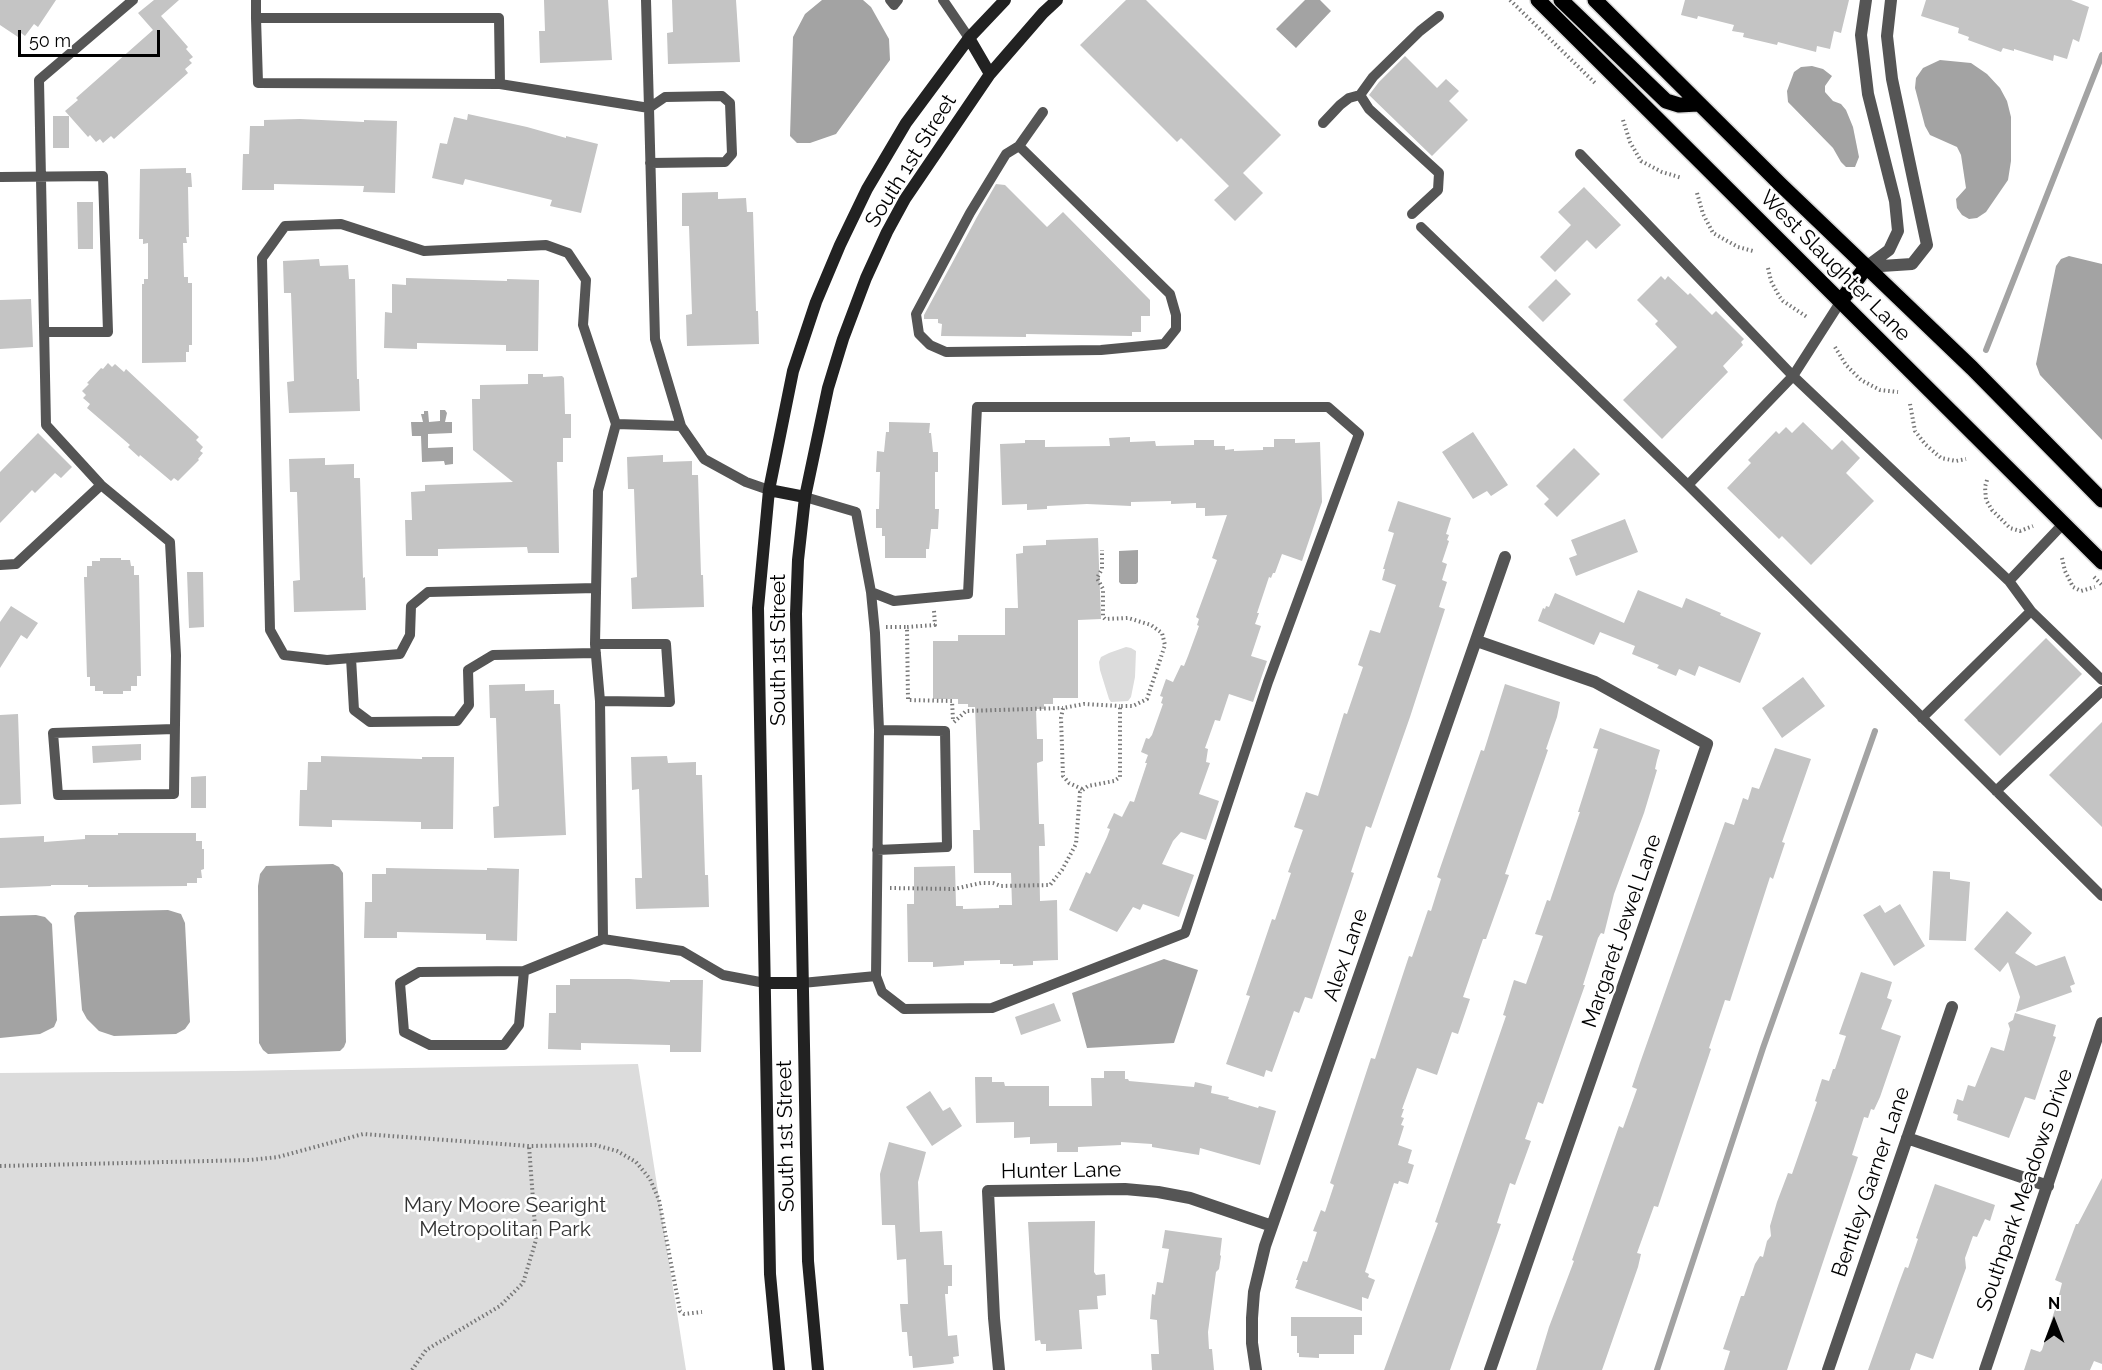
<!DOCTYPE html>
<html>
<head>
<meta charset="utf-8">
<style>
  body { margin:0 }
  #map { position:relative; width:2102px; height:1370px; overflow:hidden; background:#fff; font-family:Raleway,sans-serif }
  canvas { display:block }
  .north { position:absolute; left:2024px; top:1292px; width:60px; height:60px; -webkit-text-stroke:4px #fff; paint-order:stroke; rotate:0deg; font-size:16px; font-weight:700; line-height:24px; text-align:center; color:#000 }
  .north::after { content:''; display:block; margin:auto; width:21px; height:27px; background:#000; clip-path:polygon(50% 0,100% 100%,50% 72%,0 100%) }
  .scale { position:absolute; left:18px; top:30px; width:142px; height:27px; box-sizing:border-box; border:3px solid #000; border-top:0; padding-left:8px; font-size:18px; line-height:21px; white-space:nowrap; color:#000; -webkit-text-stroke:4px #fff; paint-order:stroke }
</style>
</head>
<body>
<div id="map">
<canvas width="2102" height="1370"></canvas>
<div class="north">N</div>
<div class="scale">50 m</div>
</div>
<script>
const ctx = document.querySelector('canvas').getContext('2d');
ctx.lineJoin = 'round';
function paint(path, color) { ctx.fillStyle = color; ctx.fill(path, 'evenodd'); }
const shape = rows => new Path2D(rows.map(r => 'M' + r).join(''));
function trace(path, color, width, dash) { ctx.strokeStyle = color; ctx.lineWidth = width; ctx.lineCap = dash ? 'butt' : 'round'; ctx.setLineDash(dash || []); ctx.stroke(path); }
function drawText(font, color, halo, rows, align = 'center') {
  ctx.font = font + ' Raleway,sans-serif'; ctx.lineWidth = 5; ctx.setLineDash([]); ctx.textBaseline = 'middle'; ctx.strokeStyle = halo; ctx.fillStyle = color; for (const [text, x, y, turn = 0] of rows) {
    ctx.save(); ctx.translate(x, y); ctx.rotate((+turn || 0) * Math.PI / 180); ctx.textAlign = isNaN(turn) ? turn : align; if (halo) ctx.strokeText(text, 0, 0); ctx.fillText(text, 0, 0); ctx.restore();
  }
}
paint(shape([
  [1126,647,1131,648,1136,651,1135,677,1131,697,1128,701,1111,702,1109,699,1100,670,1099,662,1101,657,1109,653],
  [638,1064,686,1370,0,1370,0,1073,234,1071]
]), '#dcdcdc');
paint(shape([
  [822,0,863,0,871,7,889,39,890,60,836,134,810,143,797,143,790,136,793,37,805,14],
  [1305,0,1320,0,1331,11,1296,48,1276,29],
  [1940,60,1971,63,1987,74,2000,88,2007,101,2011,117,2011,161,2008,180,1986,212,1977,218,1969,219,1962,215,1957,208,1956,199,1966,188,1961,155,1957,147,1930,135,1925,126,1915,88,1916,78,1923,68],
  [1812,66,1823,69,1832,76,1825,86,1825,92,1833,101,1841,104,1846,110,1853,127,1859,157,1855,167,1846,167,1841,162,1833,148,1788,102,1787,91,1794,72,1801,67],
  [2069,256,2102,264,2102,440,2040,375,2036,364,2056,266,2061,259],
  [440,410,445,410,447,413,445,422,452,422,452,433,428,434,428,448,453,447,453,464,445,465,444,461,422,462,421,436,412,436,411,422,423,422,421,414,424,414,424,411,428,411,429,422,440,421],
  [1138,550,1138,582,1136,584,1121,584,1119,582,1119,551],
  [333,864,339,867,343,873,346,1042,344,1047,340,1051,268,1054,263,1050,259,1043,258,886,260,874,266,866],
  [168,910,181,914,185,923,190,1022,185,1029,176,1034,114,1036,99,1031,87,1019,82,1010,74,916,77,912],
  [36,915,45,917,52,924,57,1020,54,1027,40,1034,0,1038,0,916],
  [1164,959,1198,970,1174,1043,1087,1048,1072,993]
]), '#a3a3a3');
trace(shape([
  [1986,350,2102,55],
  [1657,1370,1763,1048,1875,731]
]), '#a3a3a3', 6);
paint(shape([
  [0,0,56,0,38,27,34,24,25,36,21,33,18,37,0,25],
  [154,0,179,0,161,16,188,47,186,49,193,57,189,60,192,63,185,69,188,73,114,139,111,136,103,143,100,139,96,142,90,135,88,137,65,111,78,100,76,98,153,30,138,13],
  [544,0,608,0,612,60,540,63,539,31,545,31],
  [672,0,736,0,740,62,668,64,667,33,673,32],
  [1126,0,1146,0,1281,135,1243,173,1263,193,1235,221,1214,200,1229,186,1181,138,1177,142,1080,45],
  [1685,0,1849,0,1841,33,1834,31,1830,49,1817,46,1816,52,1778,42,1777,45,1743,37,1744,33,1732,31,1734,25,1698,16,1697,19,1681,15],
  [1926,0,2071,0,2089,7,2079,42,2073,39,2067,59,2054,55,2053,61,2014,49,2014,51,2003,48,2001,52,1968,40,1969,37,1958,33,1959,28,1921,16],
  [1405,56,1437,88,1446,79,1459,91,1449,101,1468,120,1432,156,1369,95,1379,82],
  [468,114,527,127,566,138,566,136,598,144,581,213,550,206,552,200,465,179,463,185,432,178,440,143,447,144,454,117,467,120],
  [53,116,69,116,69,148,53,148],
  [300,119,364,122,364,120,397,121,395,193,363,192,364,186,274,184,274,190,242,190,243,154,249,154,250,126,264,126,264,120],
  [186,168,186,173,191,173,192,187,188,187,189,237,186,237,187,243,183,243,184,277,188,277,188,283,192,283,192,345,189,345,189,352,186,352,186,362,142,363,142,284,144,284,144,279,148,279,148,243,143,244,143,239,139,239,140,169],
  [996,184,1005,185,1047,227,1063,212,1150,300,1150,316,1141,316,1141,332,1132,332,1132,336,1026,334,1026,337,941,336,942,324,938,323,938,319,924,319,924,315,977,217],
  [1584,187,1621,225,1596,249,1587,240,1555,272,1540,257,1571,225,1558,212],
  [718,192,718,199,746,198,747,212,753,212,756,311,758,311,759,344,687,346,686,315,692,314,689,226,682,226,682,193],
  [77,202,93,202,93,249,78,249],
  [319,259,320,266,348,265,349,279,355,279,357,379,359,379,360,411,289,413,287,382,294,381,291,293,284,293,283,261],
  [1661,276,1665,280,1668,276,1688,295,1690,293,1712,315,1716,311,1744,339,1741,342,1743,345,1723,366,1728,372,1662,439,1623,400,1677,347,1655,324,1658,321,1637,300],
  [406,278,507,281,507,279,539,280,538,351,506,351,506,345,417,343,417,349,384,348,385,312,392,313,392,284,406,285],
  [1556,279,1571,294,1543,322,1528,307],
  [31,299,33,347,0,349,0,300],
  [108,363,112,367,115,364,124,372,126,369,199,437,196,440,203,447,200,451,203,453,198,459,199,460,178,481,174,478,171,481,140,455,139,457,128,447,130,445,87,408,90,404,83,398,86,395,82,391,89,384,87,383,101,368,103,369],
  [528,374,543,374,543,377,562,376,564,378,565,414,571,414,571,438,563,438,563,462,557,462,559,553,528,553,527,547,438,549,438,556,406,556,405,520,412,520,411,492,425,491,425,485,513,482,473,450,472,399,480,399,480,385,528,384],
  [889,422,930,423,929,433,931,433,933,452,938,452,938,472,935,472,935,509,939,509,938,529,931,529,929,549,926,549,926,558,885,558,885,536,882,536,882,528,876,528,876,509,879,509,880,472,876,472,877,451,884,452,886,432,889,432],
  [1803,422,1832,450,1842,440,1860,458,1846,473,1874,501,1811,565,1782,536,1779,539,1727,488,1751,463,1748,460,1776,431,1779,434,1786,427,1792,433],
  [1473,432,1508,485,1491,496,1487,491,1473,499,1442,452],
  [38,433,72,467,61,478,55,473,35,493,32,490,0,523,0,472],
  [1130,437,1130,442,1155,441,1156,446,1194,445,1194,440,1214,440,1214,446,1225,446,1225,450,1234,449,1234,451,1263,450,1263,447,1274,447,1274,439,1295,439,1295,443,1320,442,1322,502,1302,561,1282,554,1275,573,1273,573,1271,578,1269,577,1257,613,1259,613,1255,624,1261,626,1251,656,1267,661,1253,702,1229,694,1220,721,1215,720,1205,748,1208,749,1206,762,1210,763,1199,794,1219,801,1206,840,1181,832,1173,841,1162,864,1194,875,1179,917,1143,904,1140,910,1133,907,1117,932,1069,910,1086,872,1090,874,1107,837,1110,829,1107,828,1114,813,1122,817,1130,801,1134,802,1147,763,1145,763,1148,755,1141,752,1146,738,1149,739,1152,735,1163,704,1161,703,1163,697,1160,696,1166,679,1173,682,1181,665,1184,666,1188,656,1199,626,1197,625,1199,619,1196,617,1217,560,1212,558,1227,515,1205,516,1205,508,1196,508,1196,503,1171,504,1171,501,1131,502,1131,506,1087,504,1047,506,1047,509,1027,510,1027,504,1002,505,1000,444,1025,443,1025,440,1045,440,1045,447,1110,446,1109,438],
  [1574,448,1600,474,1557,517,1544,504,1549,499,1536,486],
  [663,455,663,462,692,461,692,475,698,475,701,575,703,575,704,607,632,609,631,578,637,577,634,489,628,489,627,457],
  [325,458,325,465,354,464,354,478,360,478,363,578,365,577,366,610,294,612,293,581,300,580,297,492,290,492,289,459],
  [1398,501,1451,518,1446,534,1449,535,1447,540,1449,541,1442,562,1447,564,1442,580,1447,582,1439,607,1445,609,1410,717,1371,828,1366,826,1351,872,1354,873,1312,999,1305,997,1299,1013,1294,1011,1272,1072,1266,1070,1264,1077,1226,1064,1250,996,1246,995,1254,972,1272,919,1275,920,1291,873,1288,872,1303,830,1294,827,1306,792,1318,796,1344,713,1347,714,1363,667,1358,665,1370,630,1380,633,1396,585,1382,580,1385,569,1383,569,1394,533,1388,531],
  [1625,519,1638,552,1576,576,1569,558,1577,555,1571,540],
  [1098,538,1101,619,1078,620,1078,698,1053,698,1053,704,1044,704,1044,709,1036,709,1037,739,1043,739,1043,761,1037,763,1039,824,1044,824,1045,846,1039,846,1040,901,1057,900,1058,960,1033,961,1033,965,1013,966,1013,964,1000,964,1000,960,964,961,964,965,933,967,933,962,908,962,907,904,914,904,914,867,955,866,956,906,963,906,963,909,999,908,999,905,1012,905,1011,873,974,873,973,830,980,830,975,707,968,707,968,704,958,704,958,699,933,699,933,641,958,641,958,635,1005,635,1005,608,1018,608,1016,554,1023,553,1023,546,1046,545,1046,540],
  [100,558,121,558,121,560,130,560,131,566,134,566,134,575,139,575,141,676,137,676,137,686,131,686,131,691,123,691,123,694,103,694,103,691,95,691,95,686,90,686,90,677,87,677,84,577,87,577,87,566,92,566,92,561,100,561],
  [187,572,203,572,204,627,189,628],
  [1638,590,1682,608,1686,598,1721,613,1720,615,1761,633,1740,683,1699,666,1695,676,1679,669,1676,676,1657,668,1659,665,1632,654,1635,646,1600,632,1594,645,1538,621,1543,608,1545,609,1546,606,1549,607,1555,593,1624,623],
  [11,606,38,623,27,639,21,635,0,668,0,622],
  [2046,638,2082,674,2000,756,1964,720],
  [1803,677,1825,706,1782,738,1762,708],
  [525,684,525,691,554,690,554,704,560,704,566,835,494,838,493,807,499,806,496,718,490,718,489,685],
  [1505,684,1560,702,1557,717,1546,749,1548,750,1505,874,1509,875,1486,939,1483,939,1463,997,1470,999,1458,1034,1452,1032,1437,1075,1417,1068,1402,1109,1404,1109,1401,1117,1404,1118,1401,1125,1404,1126,1398,1145,1412,1150,1408,1163,1414,1165,1408,1184,1399,1181,1398,1184,1394,1183,1365,1272,1369,1274,1368,1277,1375,1280,1368,1299,1362,1297,1362,1311,1295,1288,1298,1280,1296,1280,1303,1261,1307,1262,1317,1232,1313,1231,1321,1210,1325,1212,1334,1185,1330,1183,1371,1058,1375,1059,1409,956,1412,957,1428,910,1431,911,1441,879,1437,877,1481,750,1484,751],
  [18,714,21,804,0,805,0,715],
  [2102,722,2102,827,2049,775],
  [1600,728,1660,750,1657,760,1655,769,1657,770,1644,813,1614,894,1604,934,1601,933,1598,938,1583,985,1585,985,1543,1104,1538,1102,1525,1139,1531,1141,1515,1185,1510,1183,1497,1223,1501,1224,1450,1370,1384,1370,1438,1223,1435,1222,1506,1016,1503,1015,1514,980,1526,984,1543,936,1535,934,1547,900,1550,901,1580,812,1578,812,1598,749,1593,748],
  [141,744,141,760,93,763,92,746],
  [1775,748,1811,759,1782,842,1785,843,1773,879,1770,877,1730,1001,1725,1000,1709,1048,1711,1049,1658,1207,1654,1206,1637,1253,1641,1254,1638,1267,1602,1370,1536,1370,1549,1327,1574,1261,1572,1260,1619,1126,1623,1128,1637,1089,1632,1087,1640,1063,1725,822,1734,825,1743,798,1748,800,1752,787,1759,789],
  [321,756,422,759,422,757,454,757,453,829,421,829,421,822,332,820,332,827,299,826,300,790,307,790,308,762,321,762],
  [667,756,668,763,696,762,696,775,702,775,705,875,708,875,709,907,636,909,635,878,642,878,639,789,632,790,631,757],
  [206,776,206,808,191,808,191,777],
  [118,833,196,833,196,841,202,841,202,849,204,849,204,869,201,870,202,878,197,878,197,883,187,883,187,886,88,887,88,885,51,885,51,886,0,888,0,838,44,836,44,842,85,839,85,835,118,835],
  [386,868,487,870,487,868,519,869,517,941,486,940,486,934,397,932,397,938,364,938,365,902,372,902,372,874,386,874],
  [1933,871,1950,872,1950,879,1970,882,1966,941,1929,940],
  [1900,904,1925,946,1894,966,1863,915,1880,905,1885,913],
  [2007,911,2032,933,2015,953,2036,966,2065,956,2075,984,2070,986,2072,992,2016,1012,2020,997,2008,962,2000,972,1974,949],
  [1861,972,1892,982,1887,998,1892,1000,1881,1029,1901,1036,1880,1097,1874,1110,1871,1109,1868,1118,1864,1117,1852,1155,1858,1157,1787,1370,1724,1370,1730,1351,1723,1349,1741,1296,1744,1296,1755,1264,1760,1256,1763,1257,1767,1241,1771,1236,1770,1226,1777,1202,1788,1173,1792,1174,1817,1102,1815,1101,1822,1079,1829,1081,1833,1069,1835,1069,1846,1036,1839,1034],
  [570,979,629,979,670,982,670,980,703,980,701,1052,670,1052,670,1045,581,1043,581,1050,548,1049,549,1013,556,1013,556,985,570,985],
  [1054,1003,1061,1021,1021,1035,1015,1017],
  [2015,1013,2056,1025,2053,1036,2056,1037,2035,1100,2025,1097,2009,1138,1957,1120,1958,1115,1953,1113,1957,1099,1963,1101,1968,1085,1975,1087,1991,1047,2004,1051,2010,1029,2008,1023,2013,1020],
  [1104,1071,1125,1071,1125,1079,1128,1079,1129,1081,1194,1087,1195,1082,1212,1086,1211,1093,1229,1097,1228,1099,1258,1108,1259,1106,1276,1111,1260,1165,1200,1148,1199,1155,1152,1147,1152,1144,1121,1142,1121,1145,1078,1147,1078,1152,1057,1152,1057,1143,1030,1144,1030,1137,1014,1138,1014,1122,976,1123,975,1077,992,1077,992,1082,1004,1082,1005,1086,1049,1086,1049,1106,1092,1106,1091,1078,1104,1078],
  [930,1091,943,1111,950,1107,962,1126,932,1146,906,1107],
  [889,1142,926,1152,918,1182,920,1232,942,1231,944,1265,952,1265,952,1286,948,1286,948,1294,945,1294,948,1336,957,1335,959,1356,953,1357,954,1363,951,1364,913,1368,912,1356,909,1356,907,1332,902,1332,900,1304,908,1304,906,1259,897,1260,895,1225,882,1225,880,1174],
  [2102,1178,2102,1364,2094,1361,2090,1370,2024,1370,2031,1349,2040,1352,2042,1350,2057,1303,2062,1283,2055,1280,2076,1224,2078,1224],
  [1935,1184,1995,1205,1990,1221,1985,1219,1977,1237,1973,1236,1965,1258,1966,1268,1933,1359,1916,1353,1910,1370,1868,1370,1899,1283,1905,1267,1908,1268,1918,1239,1916,1238],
  [1095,1221,1094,1272,1096,1275,1105,1274,1106,1295,1097,1296,1098,1309,1079,1310,1082,1349,1046,1351,1046,1344,1041,1344,1040,1340,1035,1341,1028,1222],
  [1165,1230,1222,1238,1220,1255,1221,1256,1219,1269,1216,1272,1208,1332,1209,1349,1212,1349,1214,1370,1152,1370,1151,1354,1159,1354,1157,1320,1150,1319,1152,1294,1155,1295,1157,1282,1163,1283,1169,1249,1162,1248],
  [1291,1317,1362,1317,1362,1335,1354,1335,1354,1354,1319,1354,1319,1358,1299,1357,1299,1353,1297,1353,1297,1336,1291,1336]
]), '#c4c4c4');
const primary = shape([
  [1538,0,2102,562],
  [1561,0,1666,101,1679,105,1698,104],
  [1595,0,1780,184,1972,368,2102,500],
  [1841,301,1866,267]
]);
trace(primary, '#dbdbdb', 18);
trace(shape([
  [1510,0,1596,84],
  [1623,120,1630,142,1641,161,1662,172,1682,178],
  [1697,193,1703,214,1713,233,1738,247,1753,251],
  [1768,268,1771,281,1779,296,1783,301,1807,317],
  [1835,347,1846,365,1861,380,1880,390,1898,392],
  [1910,404,1915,431,1925,444,1941,458,1956,461,1966,459],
  [1987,480,1985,487,1986,500,1992,510,2010,528,2020,531,2033,526],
  [2062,558,2065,571,2073,587,2081,591,2095,587],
  [2094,577,2102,585],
  [934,611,935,625,907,627,908,700,952,701,953,720],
  [886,627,907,627],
  [954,722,966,711,1063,708],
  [1082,789,1069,783,1063,776,1061,718,1063,708,1084,704,1120,706],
  [890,888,954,889,981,883,993,883,1001,886,1050,885,1062,870,1076,844,1080,792,1088,786,1114,781,1120,777,1120,706,1133,706,1147,699,1165,645,1162,633,1151,625,1128,618,1105,619,1103,617,1103,589,1097,578,1102,569,1102,550],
  [0,1166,250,1160,278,1157,363,1134,529,1146,595,1145,617,1151,636,1162,650,1179,659,1200,680,1311,684,1314,702,1312],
  [412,1370,426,1350,500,1306,523,1283,536,1240,529,1146]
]), '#777', 4, [1.5, 3]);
trace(shape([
  [133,0,39,80,46,425,101,485,170,542,176,655,174,794,58,795,53,733,174,729],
  [256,0,256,18],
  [646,0,649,108],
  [890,0,894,5,898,0],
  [943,0,969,38],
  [500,84,258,83,256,18,499,18,500,84,649,108,655,339,681,426],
  [649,108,665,97,722,96,730,103,732,154,725,162,650,163],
  [1323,123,1340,105,1349,98,1360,95],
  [1019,146,1170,294,1176,315,1176,329,1164,344,1101,350,946,352,930,345,919,334,916,314,970,213,1006,154,1019,146,1043,112],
  [1580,154,1793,376,1841,301],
  [0,177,103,176,108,332,45,332],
  [1412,214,1438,190,1439,173,1369,109,1360,95,1373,77,1420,31,1439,16],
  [1421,227,1688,485,2102,896],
  [616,424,681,426,704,459,746,482,769,490],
  [1688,485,1793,376,2009,581],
  [805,497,856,512,871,592,875,633,879,730,876,976,882,992,904,1009,992,1008,1185,933,1268,682,1359,434,1328,407,977,407,968,594,894,601,871,592],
  [0,565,16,564,101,485],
  [2031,611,2009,581,2063,524],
  [595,644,598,491,616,424,583,325,586,280,568,253,546,245,424,251,341,224,285,226,262,258,270,630,284,655,327,660,400,654,410,635,411,606,428,592,596,588],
  [351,658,354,710,370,722,457,721,469,705,468,670,493,655,596,653],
  [600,701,595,644,666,644,670,702,600,701,603,939],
  [1922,718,2031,611,2102,680],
  [1996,791,2102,691],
  [877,850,947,847,945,731,879,730],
  [524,971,519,1025,504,1045,430,1045,404,1032,400,983,419,972,524,971,603,939,682,951,723,975,765,983],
  [802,983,876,976]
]), '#555', 10);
trace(shape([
  [1866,0,1861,35,1868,94,1895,201,1898,231,1889,250,1866,267],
  [1866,267,1912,264,1927,245,1892,79,1887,36,1891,0],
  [1477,641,1595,682,1707,744,1490,1370],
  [1907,1138,2048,1186],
  [999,1370,994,1318,988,1191,1125,1189,1158,1192,1190,1198,1272,1226],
  [1256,1370,1252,1343,1252,1318,1254,1292,1265,1246,1505,557],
  [1828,1370,1952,1007],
  [1985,1370,2102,1023]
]), '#555', 12);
trace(shape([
  [969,38,990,74],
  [769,490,805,497],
  [765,983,802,983],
  [779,1370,770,1274,758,608,769,490,793,371,816,302,840,245,867,189,906,123,969,38,1005,0],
  [818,1370,808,1261,796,614,798,560,805,497,828,388,843,339,866,278,887,232,905,199,990,74,1043,13,1057,0]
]), '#222', 12);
trace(primary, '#000', 15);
drawText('21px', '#000', '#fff', [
  ["South 1st Street",911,161,-58],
  ["West Slaughter Lane",1835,266,45],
  ["South 1st Street",779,650,-90],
  ["Margaret Jewel Lane",1622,931,-71],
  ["Alex Lane",1346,955,-71],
  ["South 1st Street",786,1136,-91],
  ["Hunter Lane",1061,1171,-1],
  ["Bentley Garner Lane",1871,1182,-71],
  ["Southpark Meadows Drive",2025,1190,-71]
]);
drawText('21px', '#333', '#fff', [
  ["Mary Moore Searight",505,1206],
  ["Metropolitan Park",505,1230]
]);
</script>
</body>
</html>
